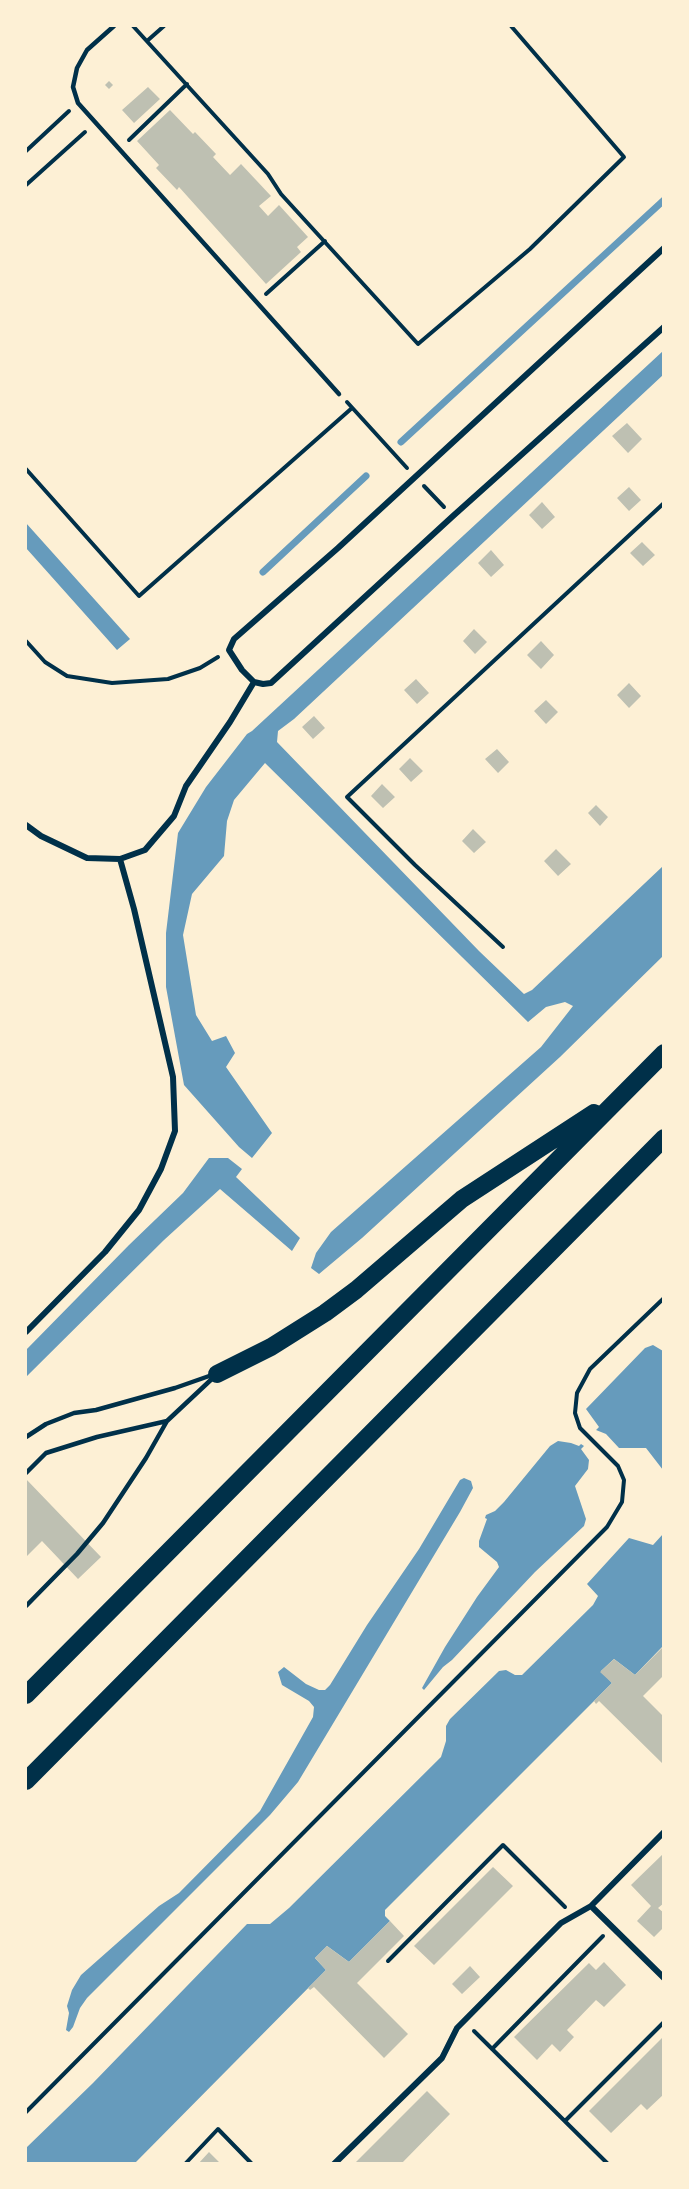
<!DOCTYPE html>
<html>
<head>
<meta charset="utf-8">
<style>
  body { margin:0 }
  #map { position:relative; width:689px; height:2189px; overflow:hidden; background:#fdf0d5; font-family:"Noto Sans",sans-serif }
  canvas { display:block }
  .frame { position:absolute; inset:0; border:27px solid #fdf0d5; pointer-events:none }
</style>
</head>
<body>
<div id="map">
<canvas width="689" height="2189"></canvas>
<div class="frame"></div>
</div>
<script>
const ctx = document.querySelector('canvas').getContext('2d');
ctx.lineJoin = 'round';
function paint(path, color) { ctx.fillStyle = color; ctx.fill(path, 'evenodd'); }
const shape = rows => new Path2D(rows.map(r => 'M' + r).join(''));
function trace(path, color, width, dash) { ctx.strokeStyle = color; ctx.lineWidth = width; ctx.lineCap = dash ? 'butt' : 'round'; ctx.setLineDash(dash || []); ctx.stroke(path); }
paint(shape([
  [663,351,663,375,294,719,278,731,277,742,479,951,524,994,532,990,663,866,663,956,560,1057,362,1238,319,1274,311,1268,316,1253,331,1232,541,1047,573,1006,565,1002,546,1007,528,1022,265,763,234,800,227,821,224,856,192,894,183,935,196,1015,212,1041,226,1036,235,1053,226,1067,272,1133,252,1158,239,1147,184,1085,166,987,166,933,178,833,206,787,247,734,252,731],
  [26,523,130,639,117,650,26,548],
  [209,1158,228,1158,242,1169,236,1177,300,1238,292,1251,220,1189,164,1240,26,1377,26,1350,129,1245,183,1193],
  [653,1345,663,1351,663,1470,646,1448,619,1448,606,1434,596,1430,599,1427,586,1409,645,1348],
  [558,1441,571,1443,579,1446,581,1444,584,1446,581,1449,589,1460,588,1469,575,1486,586,1519,584,1526,535,1572,452,1660,443,1667,424,1690,422,1688,445,1647,477,1597,499,1567,497,1562,479,1547,479,1541,487,1519,485,1518,486,1515,495,1511,504,1502,550,1446],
  [464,1478,471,1481,473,1488,460,1512,298,1782,270,1815,87,1998,80,2008,73,2027,69,2032,66,2030,69,2013,67,2006,72,1990,81,1975,159,1906,179,1893,260,1811,313,1717,314,1707,309,1701,282,1685,278,1672,284,1667,306,1684,319,1690,325,1690,330,1685,367,1625,419,1549,460,1480],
  [663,1534,663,1646,635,1675,614,1659,601,1671,612,1683,385,1910,385,1916,390,1921,349,1962,327,1946,315,1958,326,1970,135,2163,26,2164,26,2148,93,2083,247,1924,270,1924,289,1908,441,1757,446,1741,446,1726,450,1719,499,1671,506,1670,515,1675,522,1675,593,1605,598,1596,587,1584,629,1538,653,1545]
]), '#669bbc');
trace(shape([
  [401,442,664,200],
  [263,572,366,476]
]), '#669bbc', 7);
paint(shape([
  [109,81,113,85,109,89,105,85],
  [148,87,160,99,134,123,122,110],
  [170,110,193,134,195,132,216,154,213,157,230,175,241,164,271,196,259,206,268,216,279,205,308,237,297,247,301,252,266,284,179,187,177,190,156,168,159,165,137,141],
  [627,423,642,439,628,453,612,436],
  [629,487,641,500,629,511,617,498],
  [542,502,555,517,542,529,529,515],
  [642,542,655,555,643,566,630,553],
  [491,550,504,565,491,577,478,563],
  [474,629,487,642,475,654,463,641],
  [541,641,554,655,541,669,527,655],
  [416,679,429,693,417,704,404,690],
  [629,683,641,696,629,708,617,695],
  [546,700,558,712,546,724,534,711],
  [314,716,325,728,313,739,302,727],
  [497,749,509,762,498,773,485,759],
  [410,758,423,771,411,782,399,769],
  [382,784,395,797,383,808,371,796],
  [596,805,608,817,600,826,588,813],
  [473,829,486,842,474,853,462,841],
  [556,849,571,864,558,876,544,861],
  [26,1479,101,1557,78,1579,42,1541,26,1557],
  [664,1646,664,1675,643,1696,664,1717,664,1765,599,1701,596,1704,594,1701,612,1683,600,1672,614,1659,635,1675],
  [664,1853,664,1903,658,1908,664,1913,664,1927,654,1937,637,1921,651,1906,631,1885],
  [493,1867,513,1886,434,1965,414,1946],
  [390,1921,404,1936,357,1983,408,2034,384,2058,314,1987,310,1990,308,1988,326,1970,315,1958,327,1946,349,1962],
  [604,1962,626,1985,604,2007,596,2000,567,2030,574,2037,560,2052,552,2044,537,2060,514,2037,589,1963,596,1970],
  [470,1966,480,1977,462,1994,452,1984],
  [664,2036,664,2094,647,2110,641,2104,611,2133,589,2111],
  [427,2091,450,2114,401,2164,354,2164],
  [209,2152,221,2164,198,2164]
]), '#bec0b2');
trace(shape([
  [133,26,268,174,281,194,418,344,530,249,624,157,511,26],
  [147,41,164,26],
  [129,140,187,84],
  [26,151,69,111],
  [26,185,85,132],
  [266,294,325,241],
  [347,402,407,468],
  [26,469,139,596,352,408],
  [424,486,444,507],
  [26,641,45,662,67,676,112,683,168,679,200,668,218,657],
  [503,947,415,865,347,797,664,503],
  [388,1961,503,1845,565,1907],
  [474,2031,608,2164],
  [492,2049,603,1936],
  [26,2112,607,1527,622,1502,624,1480,618,1466,580,1428,575,1413,577,1393,590,1369,664,1298],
  [565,2121,664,2022],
  [185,2164,218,2129,252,2164]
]), '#003049', 4);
trace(shape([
  [114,26,87,50,77,68,73,87,78,103,339,394],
  [26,1437,46,1424,74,1413,96,1410,175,1388,212,1375],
  [26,1473,46,1453,97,1437,167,1421],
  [26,1606,77,1554,103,1523,146,1458,167,1421,215,1376]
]), '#003049', 4.5);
trace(shape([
  [664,248,338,548,234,639,229,650,242,670,254,682,263,684,271,683,453,516,664,327],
  [26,825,41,836,87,858,120,859,145,850,174,816,186,786,230,722,254,682],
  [26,1332,105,1252,139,1210,161,1169,175,1131,173,1077,134,909,120,859],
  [591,1906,664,1978],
  [334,2164,442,2058,457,2028,542,1942,561,1923,591,1906,664,1832]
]), '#003049', 6);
trace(shape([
  [217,1374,271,1347,325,1313,356,1290,462,1199,594,1113],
  [26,1695,664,1053],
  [26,1781,664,1138]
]), '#003049', 18);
</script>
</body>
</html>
